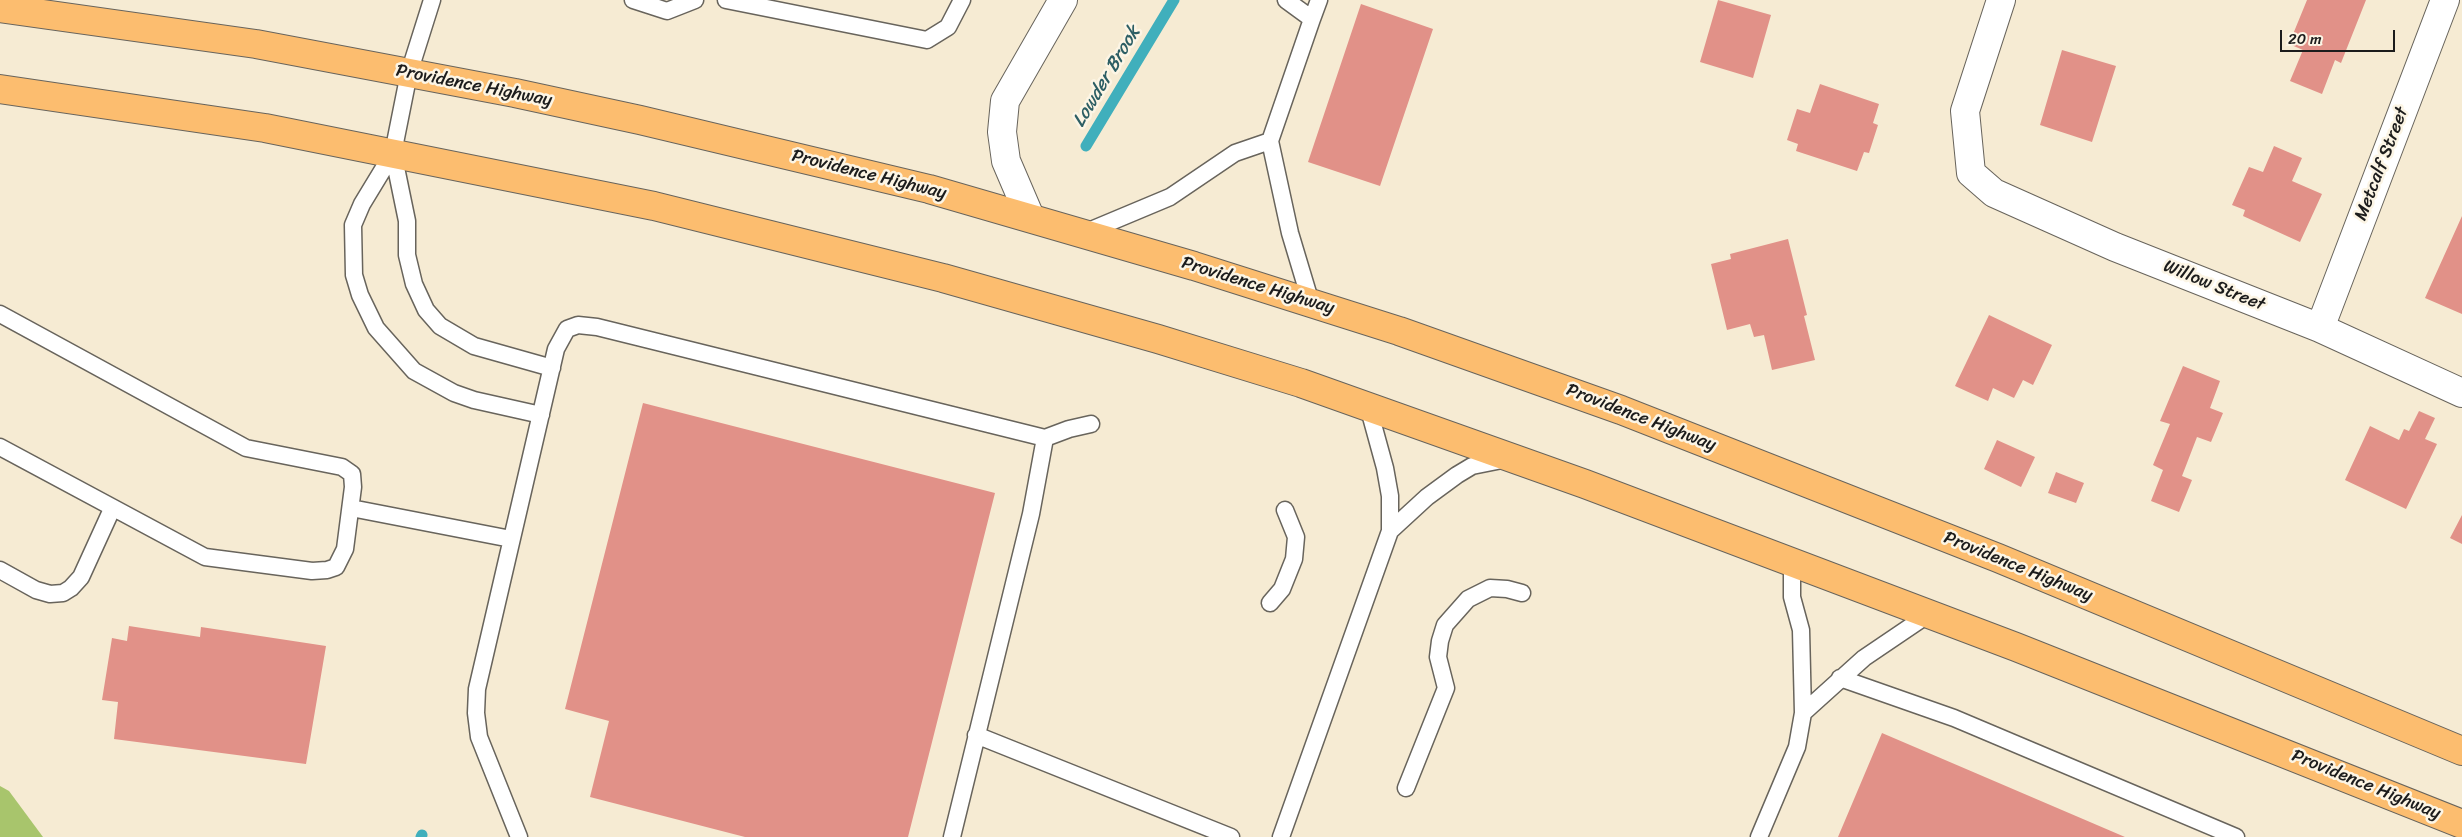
<!DOCTYPE html>
<html>
<head>
<meta charset="utf-8">
<style>
  body { margin:0 }
  #map { position:relative; width:2462px; height:837px; overflow:hidden; background:#f6ebd3; font-family:Sriracha,sans-serif }
  canvas { display:block }
  .scale { position:absolute; left:2280px; top:30px; width:115px; height:22px; box-sizing:border-box; border:2px solid #1c1c1c; border-top:0; padding-left:6px; font-size:15px; line-height:18px; white-space:nowrap; color:#1c1c1c; -webkit-text-stroke:4px #fcf5e5; paint-order:stroke }
</style>
</head>
<body>
<div id="map">
<canvas width="2462" height="837"></canvas>
<div class="scale">20 m</div>
</div>
<script>
const ctx = document.querySelector('canvas').getContext('2d');
ctx.lineJoin = 'round';
function paint(path, color) { ctx.fillStyle = color; ctx.fill(path, 'evenodd'); }
const shape = rows => new Path2D(rows.map(r => 'M' + r).join(''));
function trace(path, color, width, dash) { ctx.strokeStyle = color; ctx.lineWidth = width; ctx.lineCap = dash ? 'butt' : 'round'; ctx.setLineDash(dash || []); ctx.stroke(path); }
function drawText(font, color, halo, rows, align = 'center') {
  ctx.font = font + ' Sriracha,sans-serif'; ctx.lineWidth = 5; ctx.setLineDash([]); ctx.textBaseline = 'middle'; ctx.strokeStyle = halo; ctx.fillStyle = color; for (const [text, x, y, turn = 0] of rows) {
    ctx.save(); ctx.translate(x, y); ctx.rotate((+turn || 0) * Math.PI / 180); ctx.textAlign = isNaN(turn) ? turn : align; if (halo) ctx.strokeText(text, 0, 0); ctx.fillText(text, 0, 0); ctx.restore();
  }
}
paint(shape([
  [0,786,9,791,43,837,0,837]
]), '#a8c56c');
trace(shape([
  [1086,146,1174,0],
  [421,837,422,835]
]), '#40afbc', 11);
paint(shape([
  [1718,0,1771,15,1753,78,1700,62],
  [2307,0,2366,0,2341,63,2335,60,2322,94,2290,81,2303,50,2289,44],
  [1361,4,1433,29,1380,186,1308,162],
  [2062,50,2116,66,2092,142,2040,125],
  [1820,84,1879,104,1873,123,1878,125,1869,153,1864,152,1857,171,1796,151,1798,144,1787,140,1797,109,1810,113],
  [2274,146,2302,158,2292,181,2322,194,2300,242,2243,216,2245,210,2232,205,2249,167,2263,172],
  [2462,216,2462,314,2425,298],
  [1788,239,1807,315,1804,316,1815,360,1772,370,1764,335,1754,337,1750,324,1727,330,1711,264,1731,259,1730,254],
  [1989,315,2052,345,2033,385,2023,380,2014,398,1993,388,1988,401,1955,386],
  [2183,366,2220,381,2210,408,2223,413,2211,442,2197,437,2182,476,2192,480,2179,512,2151,501,2163,470,2153,465,2170,424,2160,421],
  [643,403,995,493,908,837,745,837,590,797,609,721,565,709],
  [2419,411,2435,418,2425,439,2437,444,2406,509,2345,480,2370,426,2399,440,2404,429,2409,431],
  [1997,440,2035,457,2021,487,1984,469],
  [2056,472,2084,483,2076,503,2048,493],
  [2462,515,2462,544,2450,538],
  [129,626,200,637,201,627,326,646,306,764,114,739,118,702,102,700,112,638,127,641],
  [1882,733,2125,837,1838,837]
]), '#e19188');
const service = shape([
  [432,0,409,73,393,153,362,204,353,225,354,275,360,295,376,328,414,371,454,393,474,400,541,415],
  [633,0,667,11,695,0],
  [726,0,927,40,948,27,962,0],
  [1286,0,1312,19,1270,141,1290,233,1311,303],
  [1312,19,1319,0],
  [393,153,407,221,407,255,414,284,426,310,440,326,474,346,552,368],
  [1084,233,1170,197,1235,153,1270,141],
  [0,314,246,448,342,467,352,474,353,487,345,549,336,567,327,570,312,571,205,557,0,447],
  [351,508,511,539],
  [1390,531,1427,497,1457,475,1472,466,1507,459],
  [0,570,36,590,50,594,63,593,71,588,81,577,112,509],
  [1270,603,1282,589,1294,559,1296,537,1285,510],
  [1840,678,1954,718,2236,837],
  [1803,713,1864,658,1929,614],
  [976,735,1231,837],
  [1406,788,1446,688,1438,657,1440,641,1445,625,1468,599,1490,588,1507,589,1522,593],
  [519,837,479,737,476,713,477,689,556,349,567,329,578,325,597,327,1045,438,1069,429,1091,424],
  [952,837,1031,514,1045,438],
  [1281,837,1390,531,1390,496,1385,468,1368,406],
  [1759,837,1797,747,1803,713,1801,630,1792,597,1792,561]
]);
const minor = shape([
  [2001,0,1965,111,1971,173,1994,193,2115,247,2320,328,2462,393],
  [1030,217,1006,161,1002,132,1005,101,1063,0],
  [2320,328,2445,0]
]);
const trunk = shape([
  [0,8,256,44,515,93,640,120,929,189,1194,266,1399,331,1621,410,1998,558,2462,751],
  [0,89,265,128,654,206,943,278,1158,339,1301,383,1585,484,2016,647,2462,824]
]);
trace(service, '#68645c', 19);
trace(minor, '#68645c', 30);
trace(trunk, '#68645c', 30);
trace(service, '#fff', 16);
trace(minor, '#fff', 28);
trace(trunk, '#fcbd6f', 28);
drawText('18px', '#1c1c1c', '#fcf5e5', [
  ["Providence Highway",474,86,11],
  ["Metcalf Street",2382,164,-69],
  ["Providence Highway",869,175,14],
  ["Providence Highway",1258,286,17],
  ["Willow Street",2214,286,22],
  ["Providence Highway",1641,418,21],
  ["Providence Highway",2018,567,22],
  ["Providence Highway",2366,785,22]
]);
drawText('italic 19px', '#2c5e64', '#fcf5e5', [
  ["Lowder Brook",1107,77,-59]
]);
</script>
</body>
</html>
